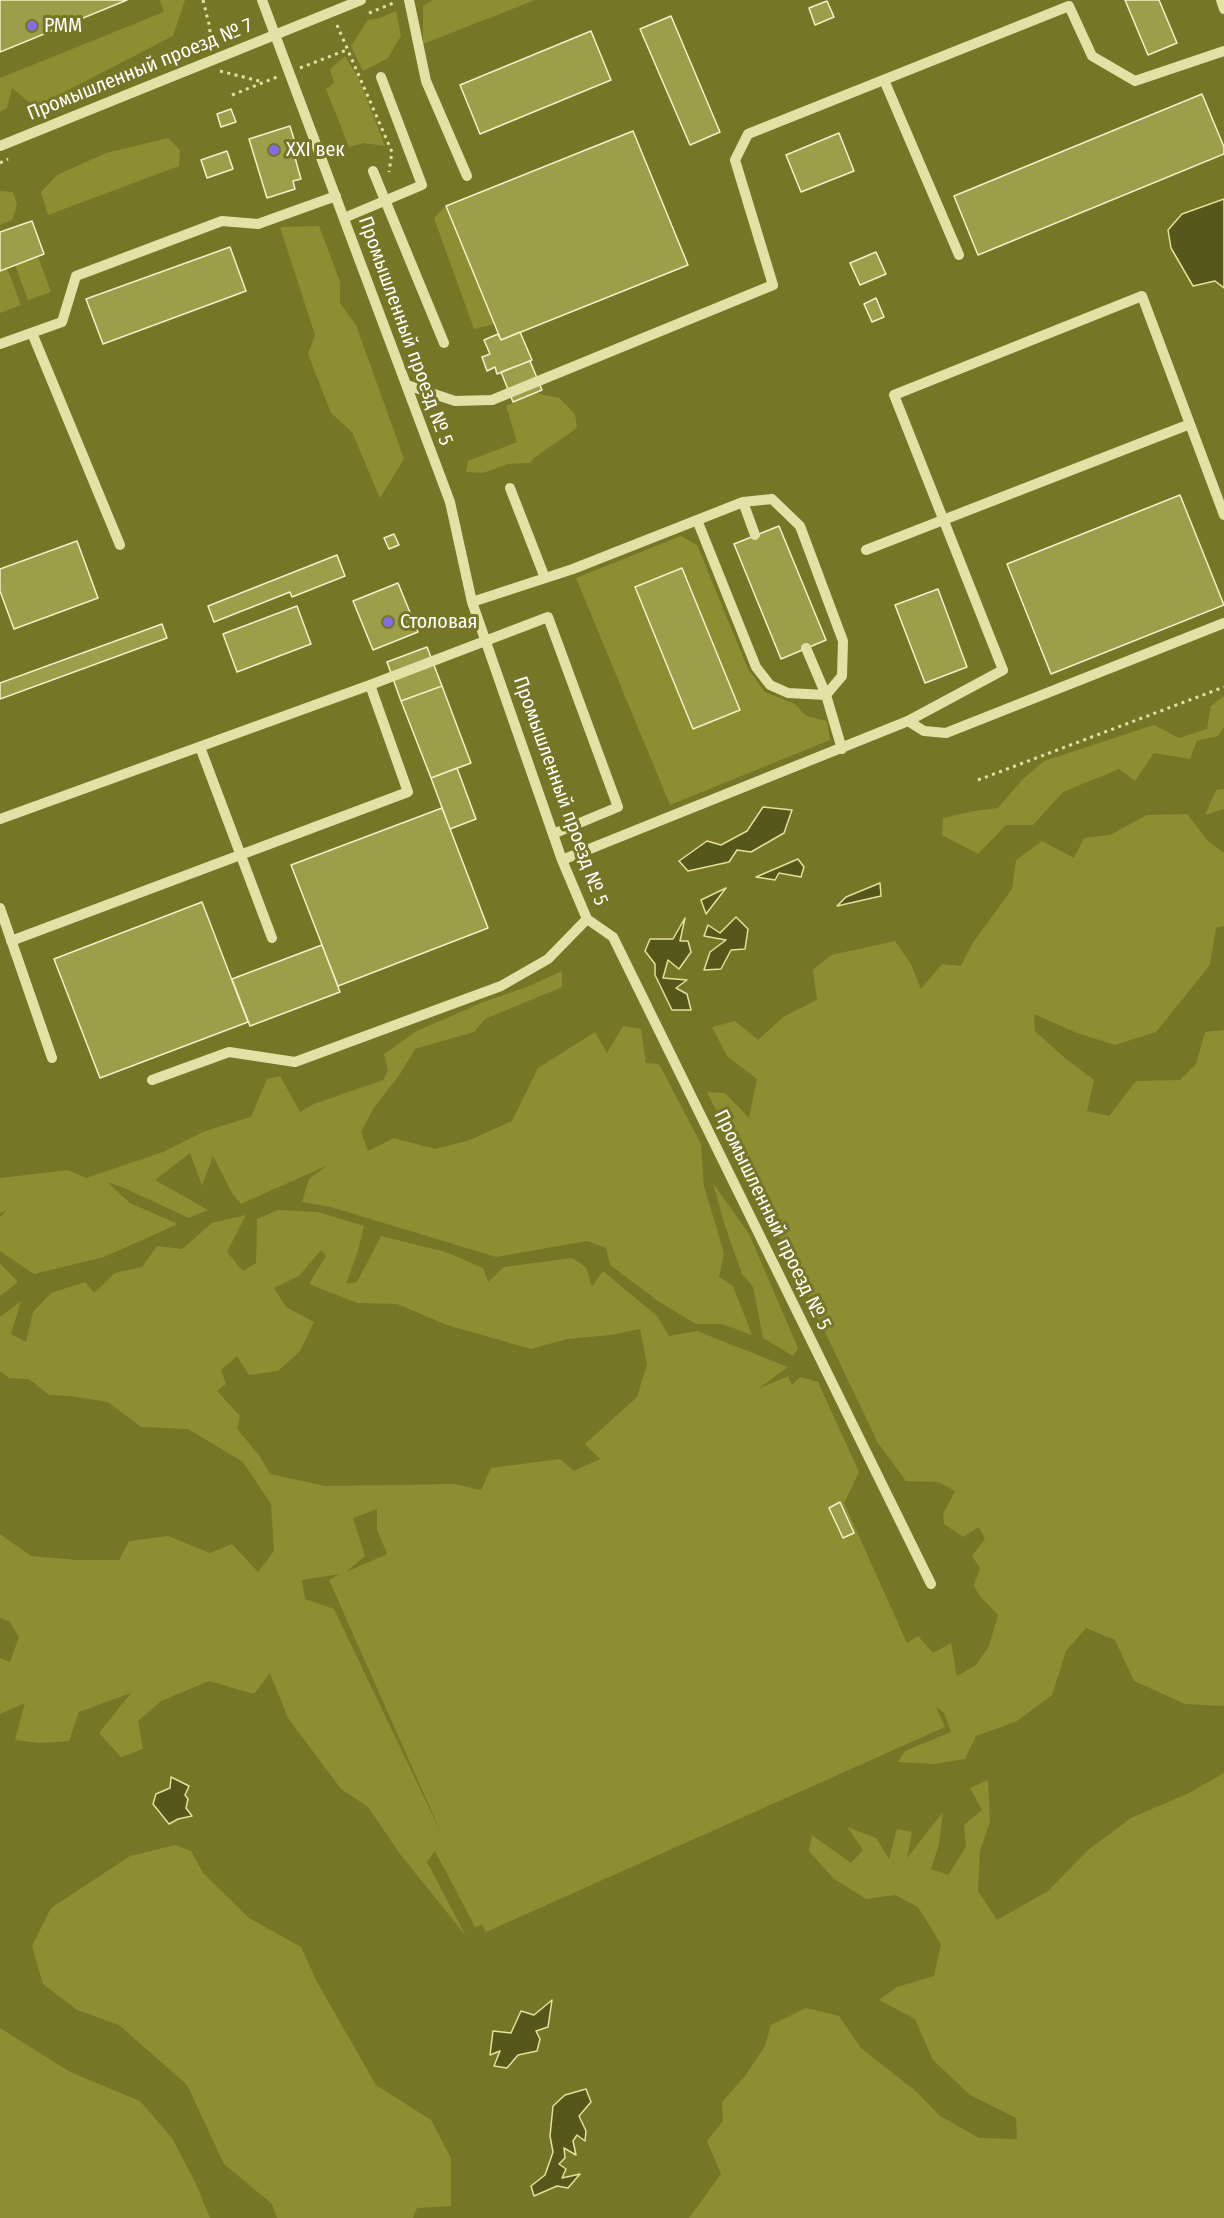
<!DOCTYPE html>
<html>
<head>
<meta charset="utf-8">
<style>
  body { margin:0 }
  canvas { display:block; background:#757626 }
</style>
</head>
<body>
<canvas width="1224" height="2218"></canvas>
<script>
const ctx = document.querySelector('canvas').getContext('2d');
ctx.lineJoin = 'round';
function paint(path, color) { ctx.fillStyle = color; ctx.fill(path, 'evenodd'); }
const shape = rows => new Path2D(rows.map(r => 'M' + r).join(''));
function trace(path, color, width, dash) { ctx.strokeStyle = color; ctx.lineWidth = width; ctx.lineCap = dash ? 'butt' : 'round'; ctx.setLineDash(dash || []); ctx.stroke(path); }
function drawText(font, color, halo, rows, align = 'center') {
  ctx.font = font + ' "Fira Sans Condensed",sans-serif'; ctx.lineWidth = 6; ctx.setLineDash([]); ctx.textBaseline = 'middle'; ctx.strokeStyle = halo; ctx.fillStyle = color; for (const [text, x, y, turn = 0] of rows) {
    ctx.save(); ctx.translate(x, y); ctx.rotate((+turn || 0) * Math.PI / 180); ctx.textAlign = isNaN(turn) ? turn : align; if (halo) ctx.strokeText(text, 0, 0); ctx.fillText(text, 0, 0); ctx.restore();
  }
}
paint(shape([
  [160,0,185,0,173,36,35,107,12,88,7,108,0,112,0,78,164,12],
  [433,0,535,0,423,44,423,6],
  [396,11,401,36,388,58,363,71,351,46,368,20,380,18],
  [345,56,358,77,385,146,364,143,349,147,326,89,334,83,330,69],
  [168,138,180,150,179,166,48,215,41,192,57,175,106,153],
  [0,191,13,192,17,205,12,220,0,225],
  [446,206,494,324,474,329,434,218],
  [319,226,340,282,340,303,356,325,404,459,380,498,352,432,331,413,308,354,315,335,280,227],
  [38,257,51,292,28,300,15,265],
  [7,268,21,305,0,313,0,271],
  [536,393,559,398,575,414,577,428,534,458,530,463,508,464,483,473,466,472,468,461,517,442,506,406],
  [681,536,697,545,748,669,765,692,795,704,806,716,827,721,830,740,670,805,576,578],
  [1224,696,1224,727,1218,736,1197,741,1190,759,1154,753,1135,781,1119,769,1063,792,1033,825,1006,825,978,854,942,835,943,818,974,811,998,808,1022,780,1044,761,1154,725,1179,738,1207,729,1211,706],
  [1224,789,1224,809,1205,815,1216,790],
  [1187,814,1208,841,1224,853,1224,926,1216,928,1210,965,1156,1032,1115,1045,1077,1033,1034,1014,1035,1031,1066,1059,1094,1080,1087,1111,1109,1116,1136,1081,1180,1080,1196,1064,1205,1032,1224,1030,1224,1706,1185,1704,1134,1681,1115,1640,1086,1628,1066,1651,1052,1695,1017,1721,976,1736,965,1759,935,1764,898,1762,905,1751,951,1732,944,1713,936,1707,945,1727,486,1932,482,1925,475,1927,435,1851,427,1862,466,1936,400,1854,368,1807,341,1789,288,1718,270,1673,254,1694,209,1681,161,1701,138,1721,143,1749,121,1757,99,1733,131,1693,79,1712,69,1741,39,1743,15,1740,25,1703,0,1714,0,1658,10,1662,19,1637,9,1621,0,1618,0,1534,31,1556,77,1560,119,1560,129,1541,168,1536,210,1553,232,1544,258,1572,274,1551,271,1504,243,1462,188,1429,141,1427,108,1402,71,1396,49,1395,29,1379,9,1378,0,1371,0,1317,21,1301,11,1334,26,1342,33,1312,51,1293,85,1282,94,1293,115,1273,142,1267,157,1246,182,1249,212,1223,246,1215,227,1252,243,1271,256,1263,257,1219,278,1210,318,1212,364,1226,358,1251,346,1284,357,1282,381,1236,446,1252,483,1268,488,1282,504,1267,572,1258,586,1267,592,1287,603,1271,657,1316,669,1336,697,1331,788,1367,758,1389,788,1376,792,1385,800,1377,818,1382,859,1472,844,1503,907,1643,918,1636,933,1653,951,1643,957,1676,976,1665,989,1646,998,1615,979,1595,974,1585,980,1568,972,1556,985,1539,979,1527,963,1537,944,1524,943,1514,955,1491,938,1482,906,1481,878,1443,800,1280,707,1092,725,1093,749,1118,757,1079,727,1056,712,1027,735,1021,758,1040,783,1017,817,1000,813,970,831,955,895,941,911,964,921,989,942,964,961,966,972,944,1012,889,1016,860,1042,841,1074,858,1084,838,1110,835,1147,815],
  [321,1250,326,1256,309,1284,357,1303,397,1304,447,1325,531,1349,567,1339,611,1335,640,1329,647,1364,637,1397,585,1444,600,1459,574,1471,560,1459,491,1468,481,1490,454,1484,325,1486,270,1474,259,1455,237,1429,240,1416,217,1391,226,1384,221,1370,237,1356,249,1375,278,1371,300,1351,314,1322,286,1307,274,1288,299,1276],
  [377,1509,377,1529,387,1554,346,1572,365,1556,353,1518],
  [340,1574,329,1580,444,1839,334,1609,305,1599,302,1580],
  [562,971,562,987,485,1019,474,1032,415,1049,400,1074,373,1109,361,1132,368,1151,394,1138,435,1149,470,1140,512,1121,538,1068,595,1032,607,1053,623,1026,641,1029,646,1063,659,1064,701,1144,704,1186,724,1253,719,1277,733,1286,752,1335,722,1324,696,1324,658,1301,610,1265,606,1248,587,1241,496,1257,331,1207,302,1202,309,1179,328,1165,241,1204,232,1193,213,1156,202,1186,190,1153,155,1180,208,1210,189,1218,122,1187,107,1182,130,1203,178,1224,104,1257,34,1274,0,1251,0,1217,7,1210,0,1213,0,1178,68,1170,86,1178,163,1152,205,1131,251,1117,267,1079,280,1076,300,1112,314,1104,383,1080,388,1070,384,1054,417,1031,481,1003,529,986],
  [713,1183,749,1234,798,1348,793,1356,763,1338,753,1287,742,1274,724,1223],
  [0,1263,18,1282,0,1296],
  [1224,1773,1224,2218,689,2218,721,2174,707,2141,723,2121,722,2102,745,2076,765,2046,771,2025,806,2008,839,2016,861,2048,917,2092,940,2116,979,2138,1017,2139,1016,2118,970,2095,933,2060,915,2019,879,2000,897,1987,934,1976,941,1944,918,1907,895,1895,866,1899,834,1879,809,1851,812,1835,851,1863,863,1850,847,1827,876,1838,889,1859,897,1829,912,1832,907,1858,943,1812,939,1844,931,1869,948,1875,966,1847,964,1825,982,1810,970,1788,988,1780,990,1821,980,1851,978,1891,997,1920,1048,1891,1088,1850,1131,1818,1189,1793],
  [175,1845,191,1851,203,1873,249,1918,301,1947,317,1982,376,2085,431,2120,451,2158,451,2206,417,2208,413,2218,277,2218,272,2204,224,2164,187,2085,119,2025,77,2010,43,1984,32,1946,51,1908,130,1856],
  [0,2028,70,2072,140,2101,172,2138,195,2182,210,2218,0,2218]
]), '#8d8d31');
const water = shape([
  [1224,199,1224,288,1215,281,1193,286,1171,248,1168,230,1182,214,1224,199],
  [763,807,792,810,784,833,751,852,737,850,729,862,688,871,679,861,707,841,721,845,747,831,763,807],
  [798,859,804,867,801,877,779,873,775,880,756,877,798,859],
  [880,883,881,896,837,906,846,897,880,883],
  [726,888,706,914,701,900,726,888],
  [736,917,748,929,745,949,731,950,721,969,704,970,710,952,726,940,704,936,708,925,720,933,736,917],
  [685,918,680,941,688,941,691,952,679,969,668,960,663,978,687,980,676,988,687,994,691,1010,672,1010,655,975,655,964,645,951,650,939,673,939,685,918],
  [171,1777,189,1786,185,1795,188,1799,186,1808,192,1816,178,1819,169,1824,153,1804,156,1794,170,1788,171,1777],
  [552,2000,548,2027,536,2031,540,2039,537,2051,518,2055,507,2068,494,2066,500,2051,490,2055,493,2031,511,2033,521,2011,534,2015,552,2000],
  [586,2089,591,2102,579,2116,586,2131,585,2141,577,2135,573,2141,576,2155,564,2148,565,2158,559,2164,566,2169,562,2178,580,2174,568,2188,557,2186,534,2196,531,2186,545,2175,553,2152,550,2136,553,2106,565,2095,586,2089]
]);
paint(water, '#56571a');
trace(water, '#e3e19b', 1.5);
const building = shape([
  [0,0,127,0,0,52,0,0],
  [1125,0,1159,0,1177,43,1148,55,1125,0],
  [827,1,834,17,815,25,809,8,827,1],
  [671,16,720,132,690,145,640,29,671,16],
  [591,31,611,80,480,134,460,85,591,31],
  [1202,94,1224,147,1224,154,978,255,954,196,1202,94],
  [231,109,236,122,221,127,217,114,231,109],
  [290,126,296,146,292,147,301,179,293,181,295,189,267,198,249,139,290,126],
  [633,131,688,265,501,340,446,206,633,131],
  [839,133,854,171,801,192,786,155,839,133],
  [227,151,233,169,207,178,201,160,227,151],
  [32,221,44,254,0,271,0,232,32,221],
  [230,247,246,291,103,344,86,299,230,247],
  [876,252,886,274,860,285,850,263,876,252],
  [876,298,884,317,872,322,864,304,876,298],
  [520,332,532,360,497,374,495,367,487,371,482,357,490,354,484,340,498,334,501,340,520,332],
  [530,361,542,390,513,402,501,372,530,361],
  [1180,495,1224,605,1051,674,1007,564,1180,495],
  [779,526,826,640,781,659,734,544,779,526],
  [394,534,399,545,389,549,384,538,394,534],
  [77,541,98,598,14,629,0,591,0,569,77,541],
  [337,555,345,576,292,597,290,592,214,622,208,606,337,555],
  [682,568,740,710,693,729,635,587,682,568],
  [398,583,418,632,373,650,353,601,398,583],
  [938,589,967,667,925,683,895,605,938,589],
  [297,606,311,644,237,672,223,634,297,606],
  [162,624,167,638,0,699,0,683,162,624],
  [427,647,442,686,401,701,387,662,427,647],
  [442,686,471,763,431,778,401,701,442,686],
  [457,768,476,819,450,829,431,778,457,768],
  [442,808,488,928,338,986,291,865,442,808],
  [202,902,248,1022,100,1078,54,959,202,902],
  [322,945,340,992,250,1026,232,979,322,945],
  [840,1502,854,1533,843,1538,829,1508,840,1502]
]);
paint(building, '#9d9e4a');
trace(building, '#f2f2c9', 1.5);
trace(shape([
  [203,0,210,28,209,46],
  [369,13,396,2],
  [337,25,392,152,389,172],
  [300,68,349,49],
  [220,71,263,82],
  [232,95,277,77],
  [0,163,8,159],
  [978,780,1224,687]
]), '#e2e2a7', 3, [3, 4.5]);
trace(shape([
  [262,0,450,502,472,602,562,860,587,919,613,937,931,1584],
  [409,0,426,81,467,176],
  [1221,0,1224,9],
  [884,80,959,255],
  [0,146,361,0],
  [373,171,444,343],
  [344,218,422,185,381,77],
  [32,333,120,545],
  [0,344,62,322,76,276,222,221,258,224,336,196],
  [407,385,455,401,492,400,773,285,735,160,748,134,1069,6,1092,56,1135,81,1224,51],
  [510,488,545,578],
  [697,520,756,667,770,685,788,693,826,695,842,676,843,641,800,526,772,499,743,502],
  [866,550,1190,424],
  [472,602,573,569,743,502,755,535],
  [806,648,826,695,842,749],
  [908,721,924,731,946,733,1224,623],
  [200,747,272,938],
  [0,819,370,685,548,617,618,807,553,834],
  [562,860,908,721,1003,670,894,395,1142,296,1224,515],
  [0,908,52,1058],
  [11,941,408,792,370,685],
  [152,1080,229,1052,295,1062,501,986,548,959,587,919]
]), '#e2e2a7', 10);
for (const [x, y, r, color] of [
  [32,26,6,"#816cea"],
  [274,150,6,"#816cea"],
  [388,622,6,"#816cea"]
]) { const dot = new Path2D(); dot.arc(x, y, r, 0, 2 * Math.PI); ctx.fillStyle = color; ctx.fill(dot); trace(dot, '#757626', 2); }
drawText('20px', '#fff', '#757626', [
  ["РММ",44,26],
  ["XXI век",286,150],
  ["Столовая",400,622]
], 'left');
drawText('20px', '#fff', '#757626', [
  ["Промышленный проезд № 7",140,70,-22],
  ["Промышленный проезд № 5",405,331,70],
  ["Промышленный проезд № 5",560,791,70],
  ["Промышленный проезд № 5",772,1220,64]
]);
</script>
</body>
</html>
